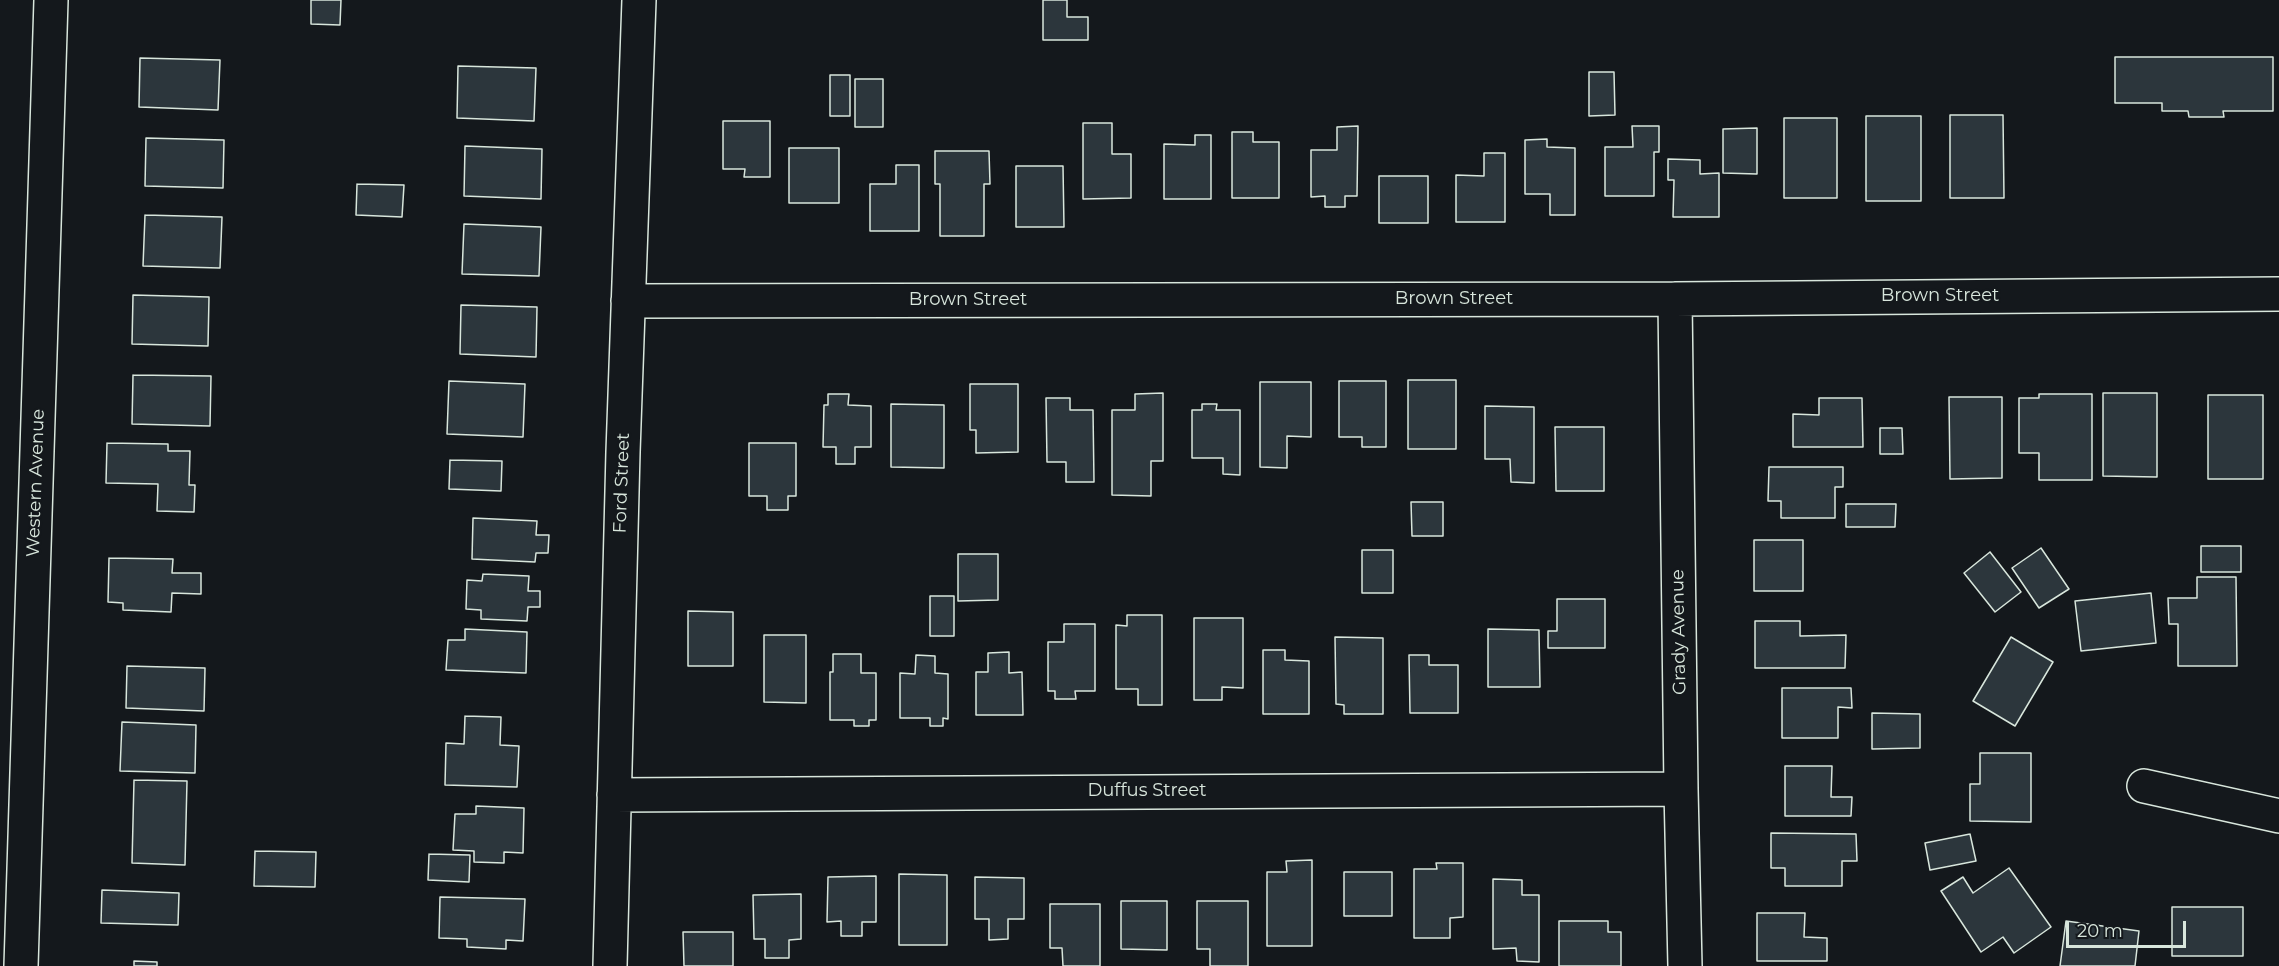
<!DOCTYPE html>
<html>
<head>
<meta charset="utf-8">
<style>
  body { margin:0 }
  #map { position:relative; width:2279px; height:966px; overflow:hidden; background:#14181c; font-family:Montserrat,sans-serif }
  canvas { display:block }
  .scale { position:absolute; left:2066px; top:921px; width:120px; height:27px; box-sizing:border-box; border:3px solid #d8e6dc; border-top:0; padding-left:8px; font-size:18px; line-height:21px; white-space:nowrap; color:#d8e6dc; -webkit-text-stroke:4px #14181c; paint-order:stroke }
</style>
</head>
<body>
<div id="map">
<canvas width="2279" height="966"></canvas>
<div class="scale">20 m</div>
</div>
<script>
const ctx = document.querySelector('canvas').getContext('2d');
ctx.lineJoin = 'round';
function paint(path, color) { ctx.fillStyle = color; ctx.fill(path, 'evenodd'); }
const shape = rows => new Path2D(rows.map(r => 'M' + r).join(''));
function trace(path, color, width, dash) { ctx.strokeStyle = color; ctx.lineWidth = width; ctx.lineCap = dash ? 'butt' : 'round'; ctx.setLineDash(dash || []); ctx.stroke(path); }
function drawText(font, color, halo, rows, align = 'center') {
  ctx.font = font + ' Montserrat,sans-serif'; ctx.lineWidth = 4.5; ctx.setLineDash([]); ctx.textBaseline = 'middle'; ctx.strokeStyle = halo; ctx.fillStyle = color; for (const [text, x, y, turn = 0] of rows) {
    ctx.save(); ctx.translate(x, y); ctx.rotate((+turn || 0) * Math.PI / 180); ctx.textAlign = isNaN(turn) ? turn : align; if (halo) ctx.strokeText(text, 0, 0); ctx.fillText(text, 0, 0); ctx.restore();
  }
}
const building = shape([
  [311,0,341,0,340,25,311,24,311,0],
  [1043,0,1067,0,1067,17,1088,17,1088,40,1043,40,1043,0],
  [2115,57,2273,57,2273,111,2223,111,2224,117,2189,117,2188,111,2162,111,2162,103,2115,103,2115,57],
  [140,58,220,60,218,110,139,107,140,58],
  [458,66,536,68,534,121,457,118,458,66],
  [1589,72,1614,72,1615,115,1589,116,1589,72],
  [830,75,850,75,850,116,830,116,830,75],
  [855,79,883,79,883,127,855,127,855,79],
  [1950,115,2003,115,2004,198,1950,198,1950,115],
  [1866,116,1921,116,1921,201,1866,201,1866,116],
  [1784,118,1837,118,1837,198,1784,198,1784,118],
  [723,121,770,121,770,177,744,177,745,169,723,169,723,121],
  [1083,123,1112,123,1112,154,1131,154,1131,198,1083,199,1083,123],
  [1358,126,1357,196,1345,196,1345,207,1325,207,1325,196,1311,197,1311,150,1337,150,1337,127,1358,126],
  [1632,126,1659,126,1659,152,1654,152,1654,196,1605,196,1605,147,1633,147,1632,126],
  [1757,128,1757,174,1723,173,1723,129,1757,128],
  [1232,132,1253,132,1253,142,1279,142,1279,198,1232,198,1232,132],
  [1195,135,1211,135,1211,199,1164,199,1164,144,1195,145,1195,135],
  [146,138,224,140,223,188,145,186,146,138],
  [1547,139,1547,147,1575,148,1575,215,1550,215,1550,194,1525,194,1525,140,1547,139],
  [465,146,542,149,541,199,464,196,465,146],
  [789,148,839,148,839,203,789,203,789,148],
  [935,151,989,151,990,184,984,184,984,236,940,236,940,184,935,184,935,151],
  [1484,153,1505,153,1505,222,1456,222,1456,175,1484,176,1484,153],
  [1668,159,1700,160,1700,174,1719,173,1719,217,1673,217,1674,180,1668,180,1668,159],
  [896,165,919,165,919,231,870,231,870,184,896,184,896,165],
  [1016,166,1063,166,1064,227,1016,227,1016,166],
  [1379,176,1428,176,1428,223,1379,223,1379,176],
  [357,184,404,185,402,217,356,215,357,184],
  [145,215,222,217,220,268,143,266,145,215],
  [464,224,541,227,539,276,462,274,464,224],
  [133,295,209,297,208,346,132,344,133,295],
  [461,305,537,307,536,357,460,354,461,305],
  [133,375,211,376,210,426,132,424,133,375],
  [1408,380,1456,380,1456,449,1408,449,1408,380],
  [449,381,525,384,523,437,447,434,449,381],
  [1339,381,1386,381,1386,447,1362,447,1362,437,1339,437,1339,381],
  [1260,382,1311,382,1311,437,1287,436,1287,468,1260,467,1260,382],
  [970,384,1018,384,1018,452,976,453,976,430,970,430,970,384],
  [1163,393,1163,461,1151,461,1151,496,1112,495,1112,410,1135,410,1135,394,1163,393],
  [2103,393,2157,393,2157,477,2103,476,2103,393],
  [828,394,849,394,848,405,871,406,871,447,855,447,855,464,836,464,836,447,823,447,824,405,828,405,828,394],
  [2039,394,2092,394,2092,480,2039,480,2039,453,2019,453,2019,398,2039,398,2039,394],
  [2208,395,2263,395,2263,479,2208,479,2208,395],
  [1949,397,2002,397,2002,478,1950,479,1949,397],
  [1046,398,1070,398,1070,410,1093,410,1094,482,1066,482,1066,462,1047,462,1046,398],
  [1819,398,1862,398,1863,447,1793,447,1793,414,1819,415,1819,398],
  [891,404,944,405,944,468,891,467,891,404],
  [1202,404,1217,404,1216,410,1240,410,1240,475,1223,474,1223,458,1192,458,1192,410,1202,410,1202,404],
  [1485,406,1534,407,1534,483,1511,482,1510,459,1485,459,1485,406],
  [1555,427,1604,427,1604,491,1556,491,1555,427],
  [1880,428,1902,428,1903,454,1880,454,1880,428],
  [107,443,168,444,168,451,190,451,189,485,195,485,194,512,157,511,158,484,106,483,107,443],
  [749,443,796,443,796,496,788,496,788,510,767,510,767,496,749,496,749,443],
  [450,460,502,461,501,491,449,489,450,460],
  [1769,467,1843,467,1843,487,1835,487,1835,518,1781,518,1781,501,1768,501,1769,467],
  [1411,502,1443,502,1443,536,1412,536,1411,502],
  [1846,504,1896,504,1895,527,1846,527,1846,504],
  [473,518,537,521,536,535,549,535,548,553,536,553,535,562,472,559,473,518],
  [1754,540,1803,540,1803,591,1754,591,1754,540],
  [2201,546,2241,546,2241,572,2201,572,2201,546],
  [2041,548,2069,589,2039,608,2012,568,2041,548],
  [1362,550,1393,550,1393,593,1362,593,1362,550],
  [1990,552,2021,592,1995,612,1964,573,1990,552],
  [958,554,998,554,998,600,958,601,958,554],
  [109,558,173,559,172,573,201,573,201,594,172,593,171,612,123,610,123,603,108,602,109,558],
  [483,574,529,576,528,591,540,591,540,607,528,607,527,621,481,619,481,610,466,609,467,580,482,581,483,574],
  [2197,577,2236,577,2237,666,2178,666,2178,624,2169,624,2168,598,2197,598,2197,577],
  [2151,593,2156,643,2081,651,2075,601,2151,593],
  [930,596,954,596,954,636,930,636,930,596],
  [1557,599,1605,599,1605,648,1548,648,1548,631,1557,631,1557,599],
  [688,611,733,612,733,666,688,666,688,611],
  [1127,615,1162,615,1162,705,1138,705,1138,689,1116,689,1116,625,1127,626,1127,615],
  [1194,618,1243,618,1243,688,1222,687,1222,700,1194,700,1194,618],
  [1755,621,1800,621,1800,636,1846,635,1845,668,1755,668,1755,621],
  [1064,624,1095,624,1095,691,1075,691,1076,699,1055,699,1055,691,1048,691,1048,642,1064,642,1064,624],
  [465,629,527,632,526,673,446,670,448,640,465,640,465,629],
  [1488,629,1539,630,1540,687,1488,687,1488,629],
  [764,635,806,635,806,703,764,702,764,635],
  [1335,637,1383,638,1383,714,1344,714,1344,705,1336,704,1335,637],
  [2011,637,2053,662,2015,726,1973,701,2011,637],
  [1263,650,1285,650,1285,660,1309,661,1309,714,1263,714,1263,650],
  [1009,652,1009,673,1022,672,1023,715,976,715,976,672,988,672,988,653,1009,652],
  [833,654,861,654,861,673,876,673,876,720,869,720,869,726,854,726,854,720,830,720,830,672,833,672,833,654],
  [916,655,935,656,935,673,948,674,948,719,943,718,943,726,930,726,930,718,900,718,900,673,915,674,916,655],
  [1409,655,1429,655,1429,665,1458,665,1458,713,1410,713,1409,655],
  [127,666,205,668,204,711,126,708,127,666],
  [1782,688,1851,688,1852,708,1838,707,1838,738,1782,738,1782,688],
  [1872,713,1920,714,1920,748,1872,749,1872,713],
  [465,716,501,717,500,745,519,746,517,787,445,785,446,743,464,744,465,716],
  [122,722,196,725,195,773,120,771,122,722],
  [1980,753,2031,753,2031,822,1970,821,1970,784,1980,784,1980,753],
  [1785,766,1832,766,1831,797,1852,797,1851,816,1785,816,1785,766],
  [134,780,187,781,185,865,132,863,134,780],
  [476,806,524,808,523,853,504,852,504,863,474,862,474,851,453,850,455,814,476,814,476,806],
  [1771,833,1856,834,1857,861,1842,861,1842,886,1785,886,1785,868,1771,868,1771,833],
  [1970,834,1976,861,1930,870,1925,843,1970,834],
  [255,851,316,852,315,887,254,886,255,851],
  [429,854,470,855,469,882,428,880,429,854],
  [1312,860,1312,946,1267,946,1267,872,1287,872,1286,861,1312,860],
  [1436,863,1463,863,1463,917,1450,918,1450,938,1414,938,1414,869,1437,869,1436,863],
  [2009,868,2051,927,2014,953,2003,937,1981,952,1941,891,1963,877,1973,893,2009,868],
  [1344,872,1392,872,1392,916,1344,916,1344,872],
  [899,874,947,875,947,945,899,945,899,874],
  [876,876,876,922,862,922,862,936,841,936,841,921,827,922,828,877,876,876],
  [975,877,1024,878,1024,919,1008,919,1008,939,989,940,989,919,975,919,975,877],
  [1493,879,1522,880,1522,895,1539,895,1539,962,1517,961,1516,948,1493,949,1493,879],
  [102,890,179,893,178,925,101,923,102,890],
  [801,894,801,939,789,940,789,958,765,958,765,939,754,939,753,895,801,894],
  [440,897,525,899,523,941,506,940,506,949,467,947,467,939,439,938,440,897],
  [1121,901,1167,901,1167,950,1121,949,1121,901],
  [1197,901,1248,901,1248,966,1210,966,1210,949,1197,949,1197,901],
  [1050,904,1100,904,1100,966,1063,966,1062,948,1050,948,1050,904],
  [2172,907,2243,907,2243,956,2172,956,2172,907],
  [1757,913,1805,913,1804,937,1827,938,1827,961,1757,961,1757,913],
  [1559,921,1608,921,1608,932,1621,932,1621,966,1559,966,1559,921],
  [2066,921,2139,931,2135,966,2060,966,2066,921],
  [683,932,733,932,733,966,684,966,683,932],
  [134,961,157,962,157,966,134,966,134,961]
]);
paint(building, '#2c363c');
trace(building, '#d8e6dc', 1.5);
const street = shape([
  [1675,299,1681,789,1685,966],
  [628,301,1675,299,2279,294],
  [2144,786,2279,816],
  [614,795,1681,789],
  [21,966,51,0],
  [610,966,623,452,639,0]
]);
trace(street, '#d8e6dc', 36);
trace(street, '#14181c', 33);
drawText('18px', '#d8e6dc', '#14181c', [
  ["Brown Street",1940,296],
  ["Brown Street",1454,299],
  ["Brown Street",968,300],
  ["Western Avenue",36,483,-88],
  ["Ford Street",622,483,-88],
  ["Grady Avenue",1679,632,-91],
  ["Duffus Street",1147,791]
]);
</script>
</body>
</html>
